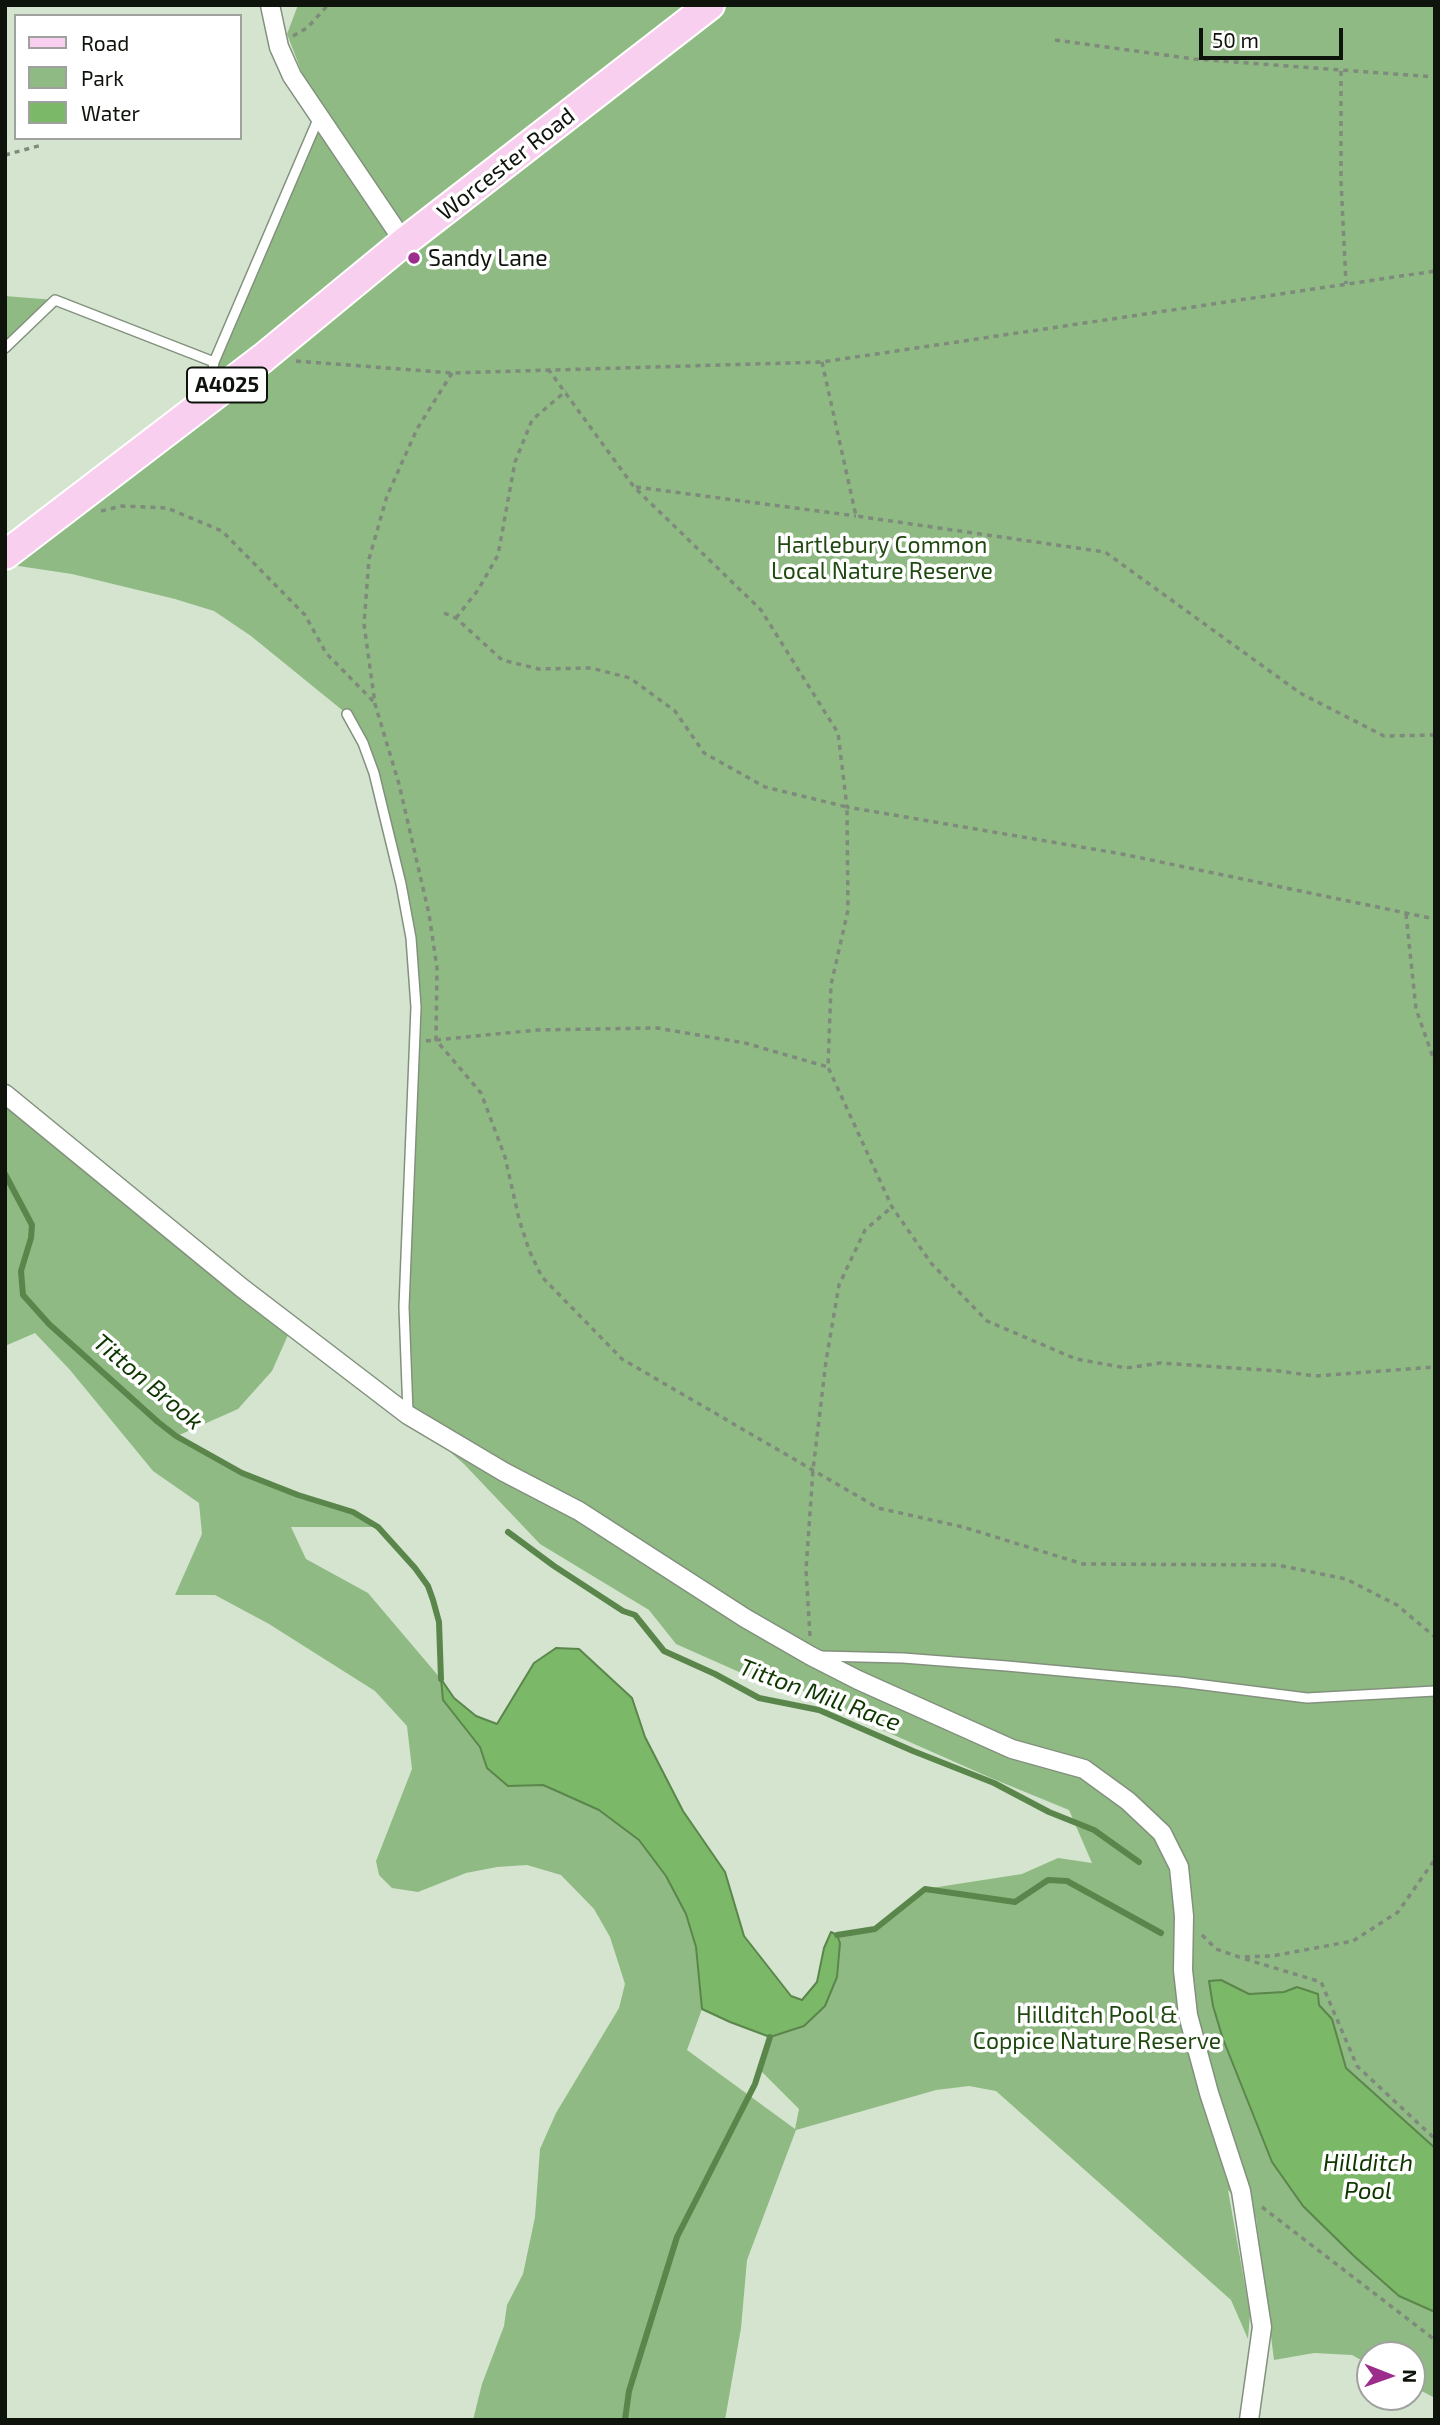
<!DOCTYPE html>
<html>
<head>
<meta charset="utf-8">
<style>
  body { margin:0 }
  #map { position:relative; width:1440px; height:2425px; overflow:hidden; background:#d4e4cf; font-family:"Exo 2",sans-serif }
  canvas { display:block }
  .frame { position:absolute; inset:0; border:7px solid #0e130c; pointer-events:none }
  .legend { position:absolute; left:14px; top:14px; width:228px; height:126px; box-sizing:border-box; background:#fff; border:2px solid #9fa19e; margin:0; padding:9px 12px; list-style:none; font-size:21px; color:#0e130c }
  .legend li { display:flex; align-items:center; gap:14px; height:35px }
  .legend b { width:35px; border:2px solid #9fa19e }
  .north { position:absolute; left:1356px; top:2341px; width:70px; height:70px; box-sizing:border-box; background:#fff; border:2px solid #9fa19e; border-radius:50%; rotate:91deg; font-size:19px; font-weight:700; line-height:28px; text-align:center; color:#0e130c }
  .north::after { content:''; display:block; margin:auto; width:24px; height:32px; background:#9d2d8c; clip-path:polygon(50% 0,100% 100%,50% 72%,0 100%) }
  .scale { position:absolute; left:1199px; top:28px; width:144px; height:32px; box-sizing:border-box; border:4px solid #0e130c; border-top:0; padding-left:9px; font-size:21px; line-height:24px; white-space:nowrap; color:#0e130c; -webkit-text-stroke:5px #fff; paint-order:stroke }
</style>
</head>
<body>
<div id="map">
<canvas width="1440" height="2425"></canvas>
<div class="frame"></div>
<ul class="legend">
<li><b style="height:9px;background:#f9cfef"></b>Road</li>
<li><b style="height:19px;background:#90ba83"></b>Park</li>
<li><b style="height:19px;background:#7bb867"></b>Water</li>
</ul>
<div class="north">N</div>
<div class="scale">50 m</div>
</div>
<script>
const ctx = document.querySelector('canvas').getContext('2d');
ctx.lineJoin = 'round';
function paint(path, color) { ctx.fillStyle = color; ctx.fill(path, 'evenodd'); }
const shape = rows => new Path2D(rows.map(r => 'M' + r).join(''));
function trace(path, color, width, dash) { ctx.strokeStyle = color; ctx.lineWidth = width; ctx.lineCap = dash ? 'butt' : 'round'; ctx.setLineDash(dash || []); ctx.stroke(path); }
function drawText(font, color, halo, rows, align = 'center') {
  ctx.font = font + ' "Exo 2",sans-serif'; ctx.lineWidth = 7; ctx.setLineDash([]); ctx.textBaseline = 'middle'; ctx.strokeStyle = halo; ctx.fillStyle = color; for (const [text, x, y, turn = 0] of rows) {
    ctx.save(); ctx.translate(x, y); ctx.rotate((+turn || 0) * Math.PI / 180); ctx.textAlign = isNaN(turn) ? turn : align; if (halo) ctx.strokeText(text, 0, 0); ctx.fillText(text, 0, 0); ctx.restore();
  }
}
paint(shape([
  [298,5,1435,5,1435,2398,1412,2386,1412,2355,1370,2355,1370,2365,1352,2355,1314,2353,1274,2360,1256,2218,1228,2190,1250,2314,1248,2339,1231,2300,996,2091,969,2086,936,2090,796,2130,747,2260,741,2328,725,2420,473,2420,482,2384,504,2326,507,2305,523,2274,535,2217,540,2149,556,2113,619,2008,625,1984,610,1937,594,1909,561,1875,527,1865,497,1867,466,1873,418,1892,392,1888,379,1875,376,1861,412,1769,407,1726,375,1691,269,1624,215,1595,175,1595,202,1534,199,1503,153,1471,70,1370,35,1333,5,1346,5,1094,292,1326,272,1371,238,1409,177,1436,242,1473,298,1495,353,1512,378,1527,291,1527,306,1559,368,1593,441,1679,443,1700,480,1747,487,1768,508,1786,543,1785,599,1810,639,1840,666,1876,686,1914,696,1947,702,2009,687,2050,795,2129,799,2109,758,2068,770,2037,804,2026,840,1943,837,1935,875,1929,925,1889,1022,1874,1058,1858,1092,1863,1069,1810,991,1778,860,1720,827,1696,764,1683,676,1644,649,1610,540,1544,464,1464,408,1415,404,1307,415,1075,411,938,374,773,347,714,251,636,214,611,175,599,72,574,5,564,209,398,214,362,319,117,287,34],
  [5,296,55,300,5,348]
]), '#90ba83');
const water = shape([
  [556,1648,579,1649,632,1698,645,1737,683,1811,725,1872,744,1936,791,1996,802,2000,817,1982,824,1948,831,1932,837,1935,840,1943,837,1977,825,2006,804,2026,770,2037,730,2022,702,2009,696,1947,686,1914,666,1876,639,1840,599,1810,559,1792,543,1785,508,1786,487,1768,480,1747,443,1700,441,1679,454,1698,476,1716,497,1724,534,1663,556,1648],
  [1221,1980,1249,1994,1284,1992,1297,1987,1318,1994,1319,2005,1332,2019,1346,2068,1435,2148,1435,2312,1399,2296,1355,2257,1303,2206,1272,2162,1223,2039,1213,2006,1209,1981,1221,1980]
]);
paint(water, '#7bb867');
trace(water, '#5a864c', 2);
trace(shape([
  [5,1174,32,1225,31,1238,21,1271,23,1295,49,1324,158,1422,176,1436,242,1473,298,1495,353,1512,378,1527,415,1568,428,1586,433,1600,439,1622,441,1679],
  [508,1532,554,1566,623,1611,635,1615,664,1651,715,1674,759,1698,819,1710,913,1751,994,1783,1049,1812,1094,1830,1139,1862],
  [837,1935,875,1929,925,1889,1015,1902,1048,1880,1067,1881,1161,1933],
  [625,2420,629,2391,677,2237,755,2084,770,2037]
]), '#5a864c', 6);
const service = shape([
  [5,348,55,300,214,362],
  [210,391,214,362,319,117],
  [347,714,363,743,374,773,401,884,411,938,416,1007,404,1307,408,1413],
  [820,1656,903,1658,1007,1666,1180,1682,1307,1698,1435,1691]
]);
const minor = shape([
  [270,5,279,47,292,76,404,242],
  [5,1094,242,1288,408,1415,504,1472,579,1511,745,1618,811,1656,858,1680,1012,1749,1084,1769,1128,1801,1162,1833,1179,1867,1184,1916,1183,1970,1188,2015,1209,2093,1241,2191,1262,2327,1249,2420]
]);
const primary = shape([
  [5,555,263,358,404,242,710,5]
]);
trace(service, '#82917d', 12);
trace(minor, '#82917d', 21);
trace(primary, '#fff', 32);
trace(shape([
  [293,36,307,28,328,5],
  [1055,40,1194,59,1435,77],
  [1341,71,1341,181,1346,284],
  [5,155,42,145],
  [296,361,452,373,822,362,1435,271],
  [822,362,856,516,1105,552,1300,693,1384,736,1435,735],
  [548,369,634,487,761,610,838,733,847,807,1122,854,1435,919],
  [452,373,417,429,387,496,369,559,364,624,375,704,399,784,429,914,437,968,436,1040,481,1093,505,1157,519,1219,529,1250,542,1277,622,1359,878,1508,963,1527,1083,1564,1277,1565,1346,1579,1397,1605,1435,1637],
  [636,487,856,516],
  [101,511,122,506,167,508,222,531,305,615,326,653,374,702],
  [444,613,456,618,502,660,539,669,591,668,630,678,675,711,704,753,765,787,847,807,848,910,831,985,828,1067,892,1207,931,1263,987,1321,1076,1359,1126,1368,1160,1363,1279,1371,1315,1376,1435,1367],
  [456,618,478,590,498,555,515,462,532,420,566,391],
  [1406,914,1416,1009,1435,1063],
  [426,1041,537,1030,657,1028,745,1043,828,1067],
  [810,1636,806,1570,813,1470,826,1361,839,1285,865,1230,892,1207],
  [1202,1935,1216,1949,1239,1957,1272,1956,1353,1941,1398,1912,1435,1859],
  [1245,1959,1321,1982,1357,2066,1435,2139],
  [1262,2207,1435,2340]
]), '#7e8a7b', 3.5, [5, 5]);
trace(service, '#fff', 9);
trace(minor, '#fff', 18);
trace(primary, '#f9cfef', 28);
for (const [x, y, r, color] of [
  [414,258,7,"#9d2d8c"]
]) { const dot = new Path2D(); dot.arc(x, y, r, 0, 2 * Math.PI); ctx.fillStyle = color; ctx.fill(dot); trace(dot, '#fff', 2.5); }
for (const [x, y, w] of [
  [227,385,80]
]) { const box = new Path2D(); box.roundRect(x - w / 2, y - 17.5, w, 35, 5); ctx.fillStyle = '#fff'; ctx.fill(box); trace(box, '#0e130c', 2); }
drawText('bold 21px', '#0e130c', null, [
  ["A4025",227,385]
]);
drawText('23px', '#0e130c', '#fff', [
  ["Worcester Road",506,164,-38]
]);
drawText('23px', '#0e130c', '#fff', [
  ["Sandy Lane",428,258]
], 'left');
drawText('23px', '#204911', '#fff', [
  ["Hartlebury Common",882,545],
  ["Local Nature Reserve",882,571],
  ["Hillditch Pool &",1097,2015],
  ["Coppice Nature Reserve",1097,2041]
]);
drawText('italic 24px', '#0e3700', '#fff', [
  ["Titton Brook",148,1382,40],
  ["Titton Mill Race",820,1695,20],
  ["Hillditch",1368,2163],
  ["Pool",1368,2191]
]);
</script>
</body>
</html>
